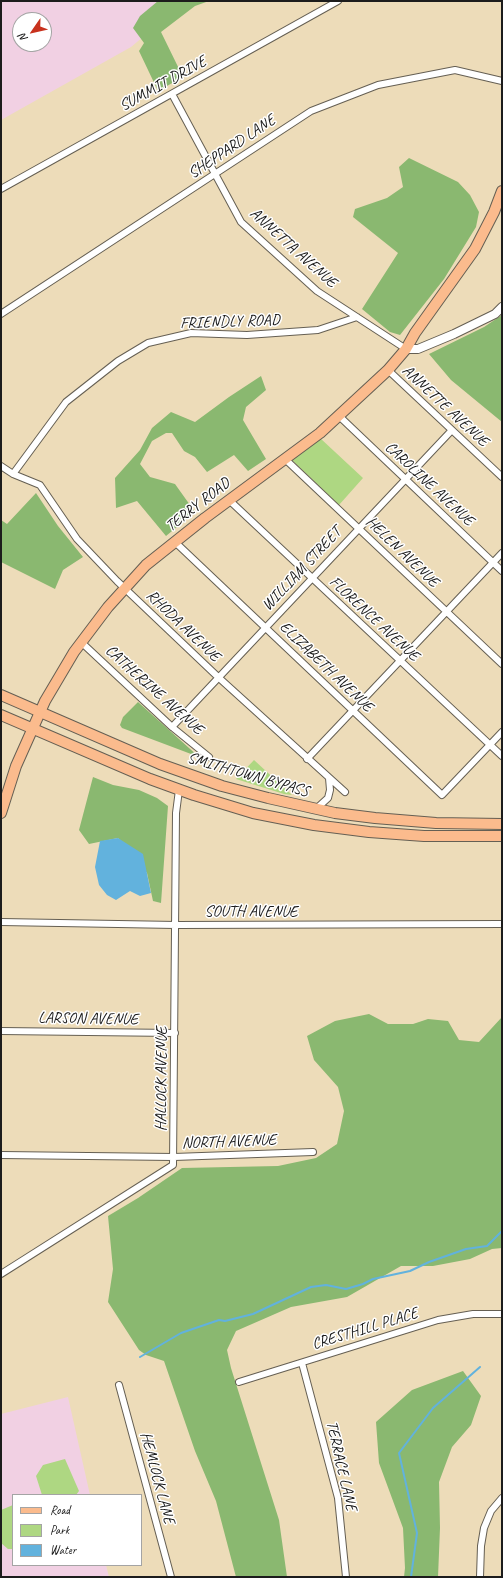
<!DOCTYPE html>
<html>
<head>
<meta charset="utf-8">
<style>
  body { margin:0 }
  #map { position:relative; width:503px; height:1578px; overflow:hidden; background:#eddcb9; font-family:Caveat,sans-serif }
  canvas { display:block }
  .frame { position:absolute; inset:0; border:2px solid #1c1c1c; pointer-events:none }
  .legend { position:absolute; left:12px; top:1494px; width:130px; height:72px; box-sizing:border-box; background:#fff; border:1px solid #a4a4a4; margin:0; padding:5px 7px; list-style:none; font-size:12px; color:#1c1c1c }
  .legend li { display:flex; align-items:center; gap:8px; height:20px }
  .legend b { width:20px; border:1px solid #a4a4a4 }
  .north { position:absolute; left:12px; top:12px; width:40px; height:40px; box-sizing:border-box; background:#fff; border:1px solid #a4a4a4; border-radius:50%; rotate:236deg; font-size:11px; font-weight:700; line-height:16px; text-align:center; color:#1c1c1c }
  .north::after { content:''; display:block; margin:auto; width:14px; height:18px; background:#c8321e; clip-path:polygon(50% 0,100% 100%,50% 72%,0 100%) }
</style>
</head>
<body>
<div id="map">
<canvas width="503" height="1578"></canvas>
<div class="frame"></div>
<ul class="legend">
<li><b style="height:5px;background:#fbbb8d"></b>Road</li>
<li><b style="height:11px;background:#aed782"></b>Park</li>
<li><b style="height:11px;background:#62b2dd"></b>Water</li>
</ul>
<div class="north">N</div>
</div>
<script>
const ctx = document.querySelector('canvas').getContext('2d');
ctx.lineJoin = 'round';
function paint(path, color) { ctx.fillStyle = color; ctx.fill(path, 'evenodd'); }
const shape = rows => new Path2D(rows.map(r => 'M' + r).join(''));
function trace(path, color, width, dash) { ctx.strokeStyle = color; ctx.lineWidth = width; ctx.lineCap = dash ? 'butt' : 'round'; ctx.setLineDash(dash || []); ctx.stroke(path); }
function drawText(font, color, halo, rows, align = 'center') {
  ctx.font = font + ' Caveat,sans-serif'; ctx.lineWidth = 3; ctx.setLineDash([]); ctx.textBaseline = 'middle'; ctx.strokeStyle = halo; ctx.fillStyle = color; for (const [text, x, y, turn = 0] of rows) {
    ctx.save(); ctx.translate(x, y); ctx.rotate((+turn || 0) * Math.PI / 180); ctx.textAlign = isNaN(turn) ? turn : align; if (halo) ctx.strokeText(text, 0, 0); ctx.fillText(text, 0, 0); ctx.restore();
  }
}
paint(shape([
  [1,1,186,1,131,47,1,120],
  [20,20,44,20,44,44,20,44],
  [68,1397,90,1495,13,1495,13,1565,106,1565,109,1577,1,1577,1,1414]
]), '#f1d0e3');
paint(shape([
  [320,438,363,478,339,505,292,460],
  [254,760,292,795,284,794,236,779],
  [65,1459,79,1491,76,1495,42,1495,36,1476,43,1465],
  [13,1505,13,1549,8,1549,1,1543,1,1510]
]), '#aed782');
paint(shape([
  [158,1,209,1,195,6,161,32,183,77,158,91,139,51,144,43,133,28,140,16],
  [409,158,458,182,470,195,479,212,476,227,444,279,400,335,390,332,362,309,398,253,353,217,355,209,387,198,403,187,399,167],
  [502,315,502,422,451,380,429,354,484,327],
  [261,376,266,390,246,407,243,420,266,459,248,471,234,455,207,472,195,457,184,451,172,433,166,433,152,441,140,464,150,477,175,484,195,512,166,536,137,501,116,508,115,478,140,450,152,428,171,412,195,422,229,397],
  [36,493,58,526,83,557,63,570,55,589,1,562,1,520,7,524],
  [138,702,199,757,122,728,120,725,123,717],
  [93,777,113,785,139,790,157,798,168,806,161,903,153,901,147,873,118,838,89,844,79,830],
  [369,1014,388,1024,413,1024,428,1019,448,1021,459,1040,479,1042,502,1017,502,1248,492,1249,470,1259,433,1266,401,1266,347,1297,291,1307,236,1331,227,1350,231,1368,279,1520,287,1577,236,1577,216,1501,195,1451,164,1361,146,1355,139,1350,108,1302,113,1269,108,1216,138,1198,182,1168,278,1166,316,1158,337,1144,344,1111,338,1087,314,1060,307,1036,335,1021],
  [463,1371,481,1396,471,1425,452,1447,439,1482,440,1528,438,1577,404,1577,405,1568,403,1528,379,1463,376,1422,412,1390]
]), '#8ab870');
paint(shape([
  [118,838,143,854,151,893,140,896,130,891,116,900,107,895,99,885,95,867,100,841]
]), '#62b2dd');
trace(shape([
  [140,1357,181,1333,219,1320,225,1321,253,1314,311,1287,326,1285,346,1289,363,1284,373,1279,410,1271,429,1262,466,1249,487,1246,502,1231],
  [411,1577,417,1533,399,1453,433,1408,480,1367]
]), '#62b2dd', 2);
const minor = shape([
  [172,94,241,222,317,291,406,349],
  [1,189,338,1],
  [1,314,311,111,378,85,455,70,502,81],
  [388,370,502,477],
  [338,415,502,571],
  [284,458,502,664],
  [1,466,13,474,40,485,77,539,117,581,218,677,345,792],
  [13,474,66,402,118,361,148,343,191,333,247,335,318,330,357,317],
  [229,500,502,756],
  [175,542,442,795,502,732],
  [81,642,172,727,209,757],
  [172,727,452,430],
  [307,759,502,553],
  [316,809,328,798,330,790,329,778],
  [1,922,176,925,502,924],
  [1,1031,175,1033],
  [1,1155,174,1157,313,1152],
  [1,1274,173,1165,176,813,179,790],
  [302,1363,338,1498,346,1577],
  [239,1382,438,1320,473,1314,502,1314],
  [119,1385,171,1577],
  [480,1577,481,1546,484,1528,491,1511,502,1498]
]);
const tertiary = shape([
  [406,349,418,349,454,334,495,314,502,307]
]);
const primary = shape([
  [1,813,16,766,45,701,74,652,108,607,146,565,205,518,320,433,388,370,406,349,415,333,475,249,494,212,502,191]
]);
const trunk = shape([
  [1,695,160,764,222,786,268,798,335,813,375,818,436,823,502,824],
  [1,715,150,779,194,795,253,813,314,825,369,832,424,836,502,836]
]);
trace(minor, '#655f53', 8);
trace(tertiary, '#655f53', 10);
trace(primary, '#655f53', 12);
trace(trunk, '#655f53', 12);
trace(minor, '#fff', 6);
trace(tertiary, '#fff', 8);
trace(primary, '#fbbb8d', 10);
trace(trunk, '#fbbb8d', 10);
drawText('16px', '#1c1c1c', '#fff', [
  ["SUMMIT DRIVE",163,84,-29],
  ["SHEPPARD LANE",232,147,-34],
  ["ANNETTA AVENUE",293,248,42],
  ["FRIENDLY ROAD",230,322,-2],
  ["ANNETTE AVENUE",445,406,43],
  ["CAROLINE AVENUE",429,484,43],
  ["TERRY ROAD",198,505,-38],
  ["HELEN AVENUE",402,552,44],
  ["WILLIAM STREET",302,569,-47],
  ["FLORENCE AVENUE",374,619,43],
  ["RHODA AVENUE",183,626,44],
  ["ELIZABETH AVENUE",326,667,44],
  ["CATHERINE AVENUE",154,690,42],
  ["SMITHTOWN BYPASS",248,775,16],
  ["SOUTH AVENUE",251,912],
  ["LARSON AVENUE",88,1019,1],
  ["HALLOCK AVENUE",162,1079,-90],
  ["NORTH AVENUE",229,1142,-2],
  ["CRESTHILL PLACE",365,1329,-17],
  ["TERRACE LANE",341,1466,77],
  ["HEMLOCK LANE",157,1478,75]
]);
</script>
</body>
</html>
